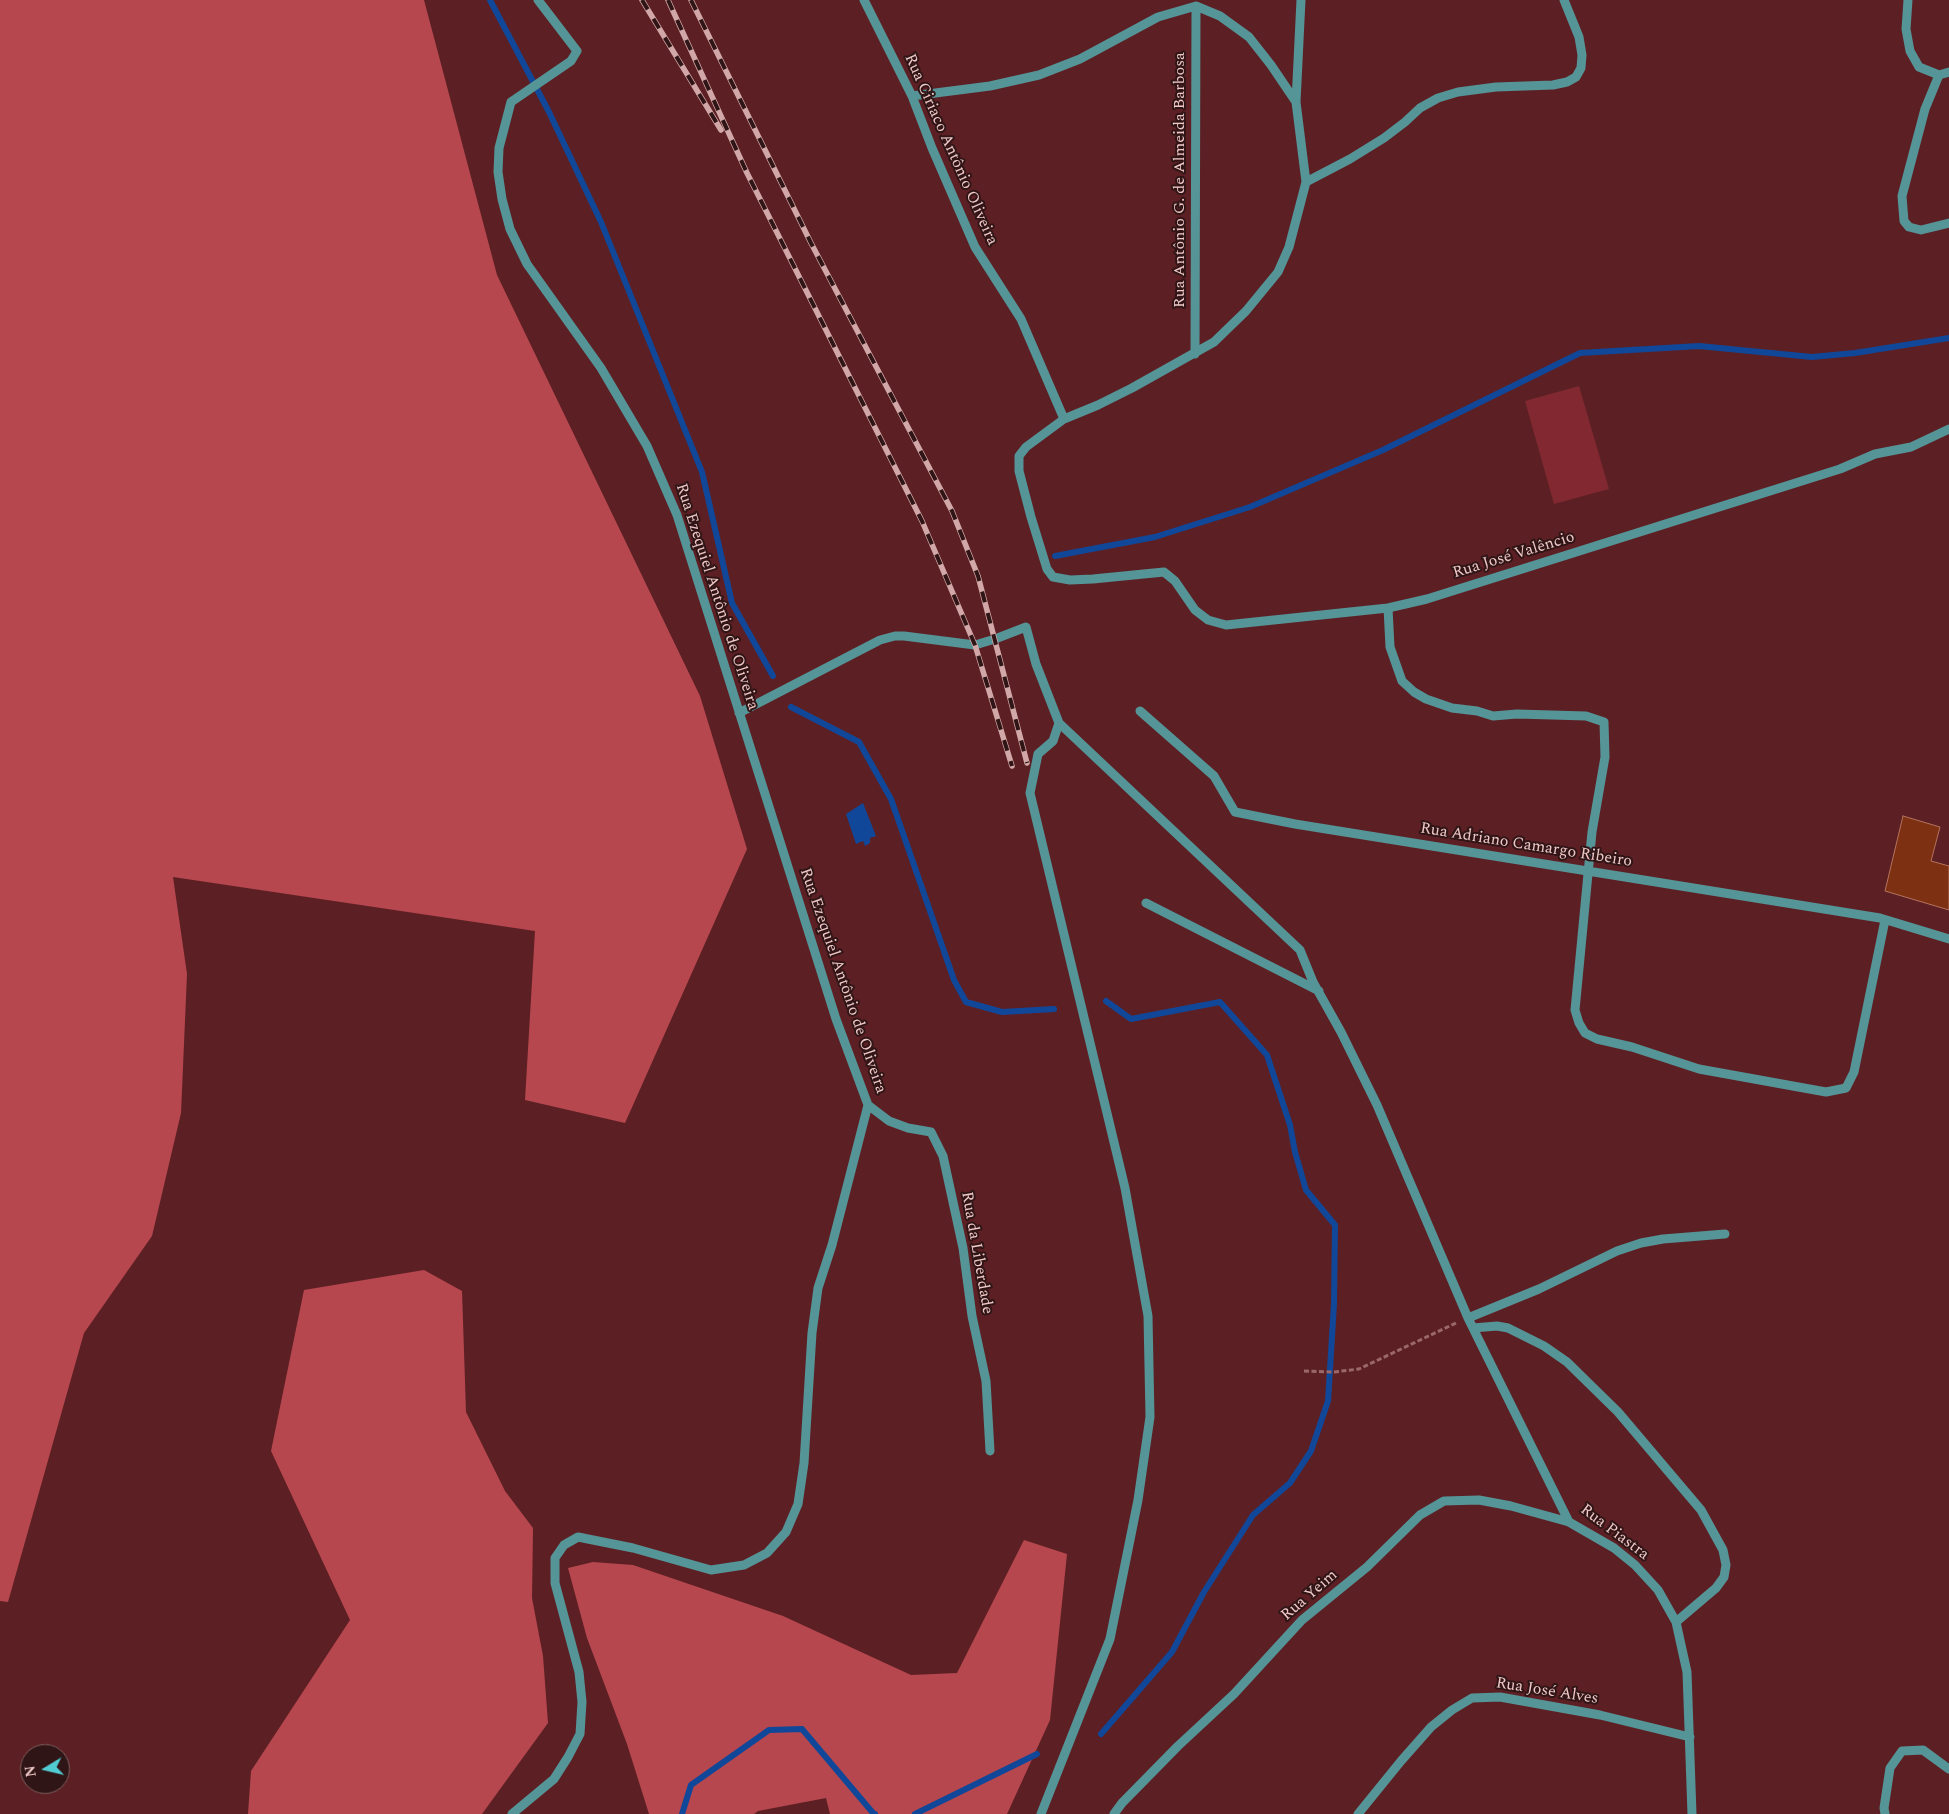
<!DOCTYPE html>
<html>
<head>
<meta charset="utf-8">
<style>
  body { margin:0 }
  #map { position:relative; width:1949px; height:1814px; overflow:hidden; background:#5c2024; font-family:Spectral,serif }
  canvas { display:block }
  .north { position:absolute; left:20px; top:1744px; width:50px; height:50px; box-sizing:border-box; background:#301516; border:1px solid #7c5d5d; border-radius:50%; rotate:261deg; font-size:14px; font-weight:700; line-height:20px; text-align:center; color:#efc8c7 }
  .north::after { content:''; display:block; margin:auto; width:18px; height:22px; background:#51ccd2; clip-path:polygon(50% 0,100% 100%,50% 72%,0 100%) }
</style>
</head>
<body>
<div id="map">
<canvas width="1949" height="1814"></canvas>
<div class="north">N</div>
</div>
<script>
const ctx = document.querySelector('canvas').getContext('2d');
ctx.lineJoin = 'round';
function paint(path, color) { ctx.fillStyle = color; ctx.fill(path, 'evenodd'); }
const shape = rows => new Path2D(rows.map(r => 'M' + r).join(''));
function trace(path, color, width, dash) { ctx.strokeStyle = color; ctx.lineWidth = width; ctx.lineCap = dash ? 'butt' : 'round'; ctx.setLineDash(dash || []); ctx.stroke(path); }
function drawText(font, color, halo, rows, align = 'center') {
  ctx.font = font + ' Spectral,serif'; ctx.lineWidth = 4; ctx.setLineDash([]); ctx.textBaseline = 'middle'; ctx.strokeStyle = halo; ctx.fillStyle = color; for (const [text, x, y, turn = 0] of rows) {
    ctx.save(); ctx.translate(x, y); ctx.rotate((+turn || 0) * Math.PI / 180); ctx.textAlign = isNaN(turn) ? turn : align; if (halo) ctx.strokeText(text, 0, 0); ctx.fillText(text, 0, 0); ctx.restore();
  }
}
paint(shape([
  [1579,386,1609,489,1554,504,1525,401]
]), '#812830');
paint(shape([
  [0,0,424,0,497,275,700,696,747,849,625,1123,525,1100,535,931,173,877,187,974,181,1113,152,1236,84,1333,8,1602,0,1601],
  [424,1270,462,1291,466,1412,505,1491,533,1528,532,1598,543,1656,548,1723,482,1814,248,1814,251,1771,350,1620,271,1451,304,1290],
  [1024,1540,1067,1554,1050,1720,1007,1814,830,1814,826,1798,758,1811,754,1814,649,1814,627,1744,587,1638,568,1568,593,1562,633,1565,783,1616,911,1675,957,1673]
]), '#b7474e');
paint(shape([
  [863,803,876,836,870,838,870,843,865,846,863,841,856,844,846,814]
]), '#114799');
trace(shape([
  [490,0,549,112,601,222,702,472,732,603,773,676],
  [1055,556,1155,537,1250,507,1383,450,1580,353,1699,346,1812,357,1855,353,1949,338],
  [791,707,859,742,891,799,954,980,966,1002,1002,1012,1054,1009],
  [1101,1734,1172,1652,1204,1592,1253,1515,1290,1483,1311,1451,1328,1401,1334,1304,1335,1225,1306,1190,1295,1152,1290,1125,1267,1055,1220,1002,1131,1019,1106,1001],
  [682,1814,691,1785,769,1730,802,1729,873,1813,875,1814],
  [915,1814,1037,1754]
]), '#114799', 6);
const building = shape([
  [1903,816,1940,827,1931,861,1949,866,1949,910,1885,891,1903,816]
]);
paint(building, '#7e3013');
trace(building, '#b4735d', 1);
trace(shape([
  [1304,1371,1334,1372,1359,1369,1456,1323]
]), '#9b6869', 3, [5, 2.5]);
trace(shape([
  [864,0,912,96,932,148,975,247,1021,319,1064,419],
  [1301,0,1296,102,1306,182,1289,247,1278,272,1246,311,1214,342,1132,388,1098,405,1064,419,1026,447,1019,456,1019,471,1031,517,1047,569,1053,577,1070,580,1093,579,1164,572,1175,581,1195,610,1208,620,1226,625,1388,608,1427,599,1840,469,1875,454,1911,447,1949,429],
  [1908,0,1906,29,1910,51,1919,67,1939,75],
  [1949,72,1939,75,1925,109,1902,196,1904,221,1909,227,1921,230,1949,223],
  [912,96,990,86,1039,75,1080,59,1158,17,1196,6,1220,16,1249,37,1271,65,1296,102],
  [1306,182,1350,159,1384,138,1405,122,1420,108,1438,98,1458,92,1496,87,1553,85,1567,82,1576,77,1581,68,1582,55,1579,37,1564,0],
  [1195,354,1196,6],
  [1388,608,1390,647,1402,681,1414,692,1426,699,1452,708,1477,711,1493,716,1517,714,1586,716,1604,722,1605,757,1592,832,1575,1010,1579,1023,1585,1033,1597,1039,1632,1047,1699,1069,1826,1092,1846,1088,1854,1072,1885,920],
  [1140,711,1214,776,1235,812,1295,824,1880,918,1949,939],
  [739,713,880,640,895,636,904,636,975,645,995,639,1026,627,1036,664,1059,723,1053,741,1038,754,1030,793,1125,1188,1148,1316,1150,1417,1138,1500,1110,1639,1041,1814],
  [1059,723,1300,950,1313,982,1341,1032,1377,1105,1468,1318,1569,1522],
  [1146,903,1319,991],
  [868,1105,889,1121,908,1128,931,1132,943,1156,963,1248,972,1316,986,1381,990,1451],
  [1468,1318,1539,1289,1617,1251,1641,1243,1663,1239,1725,1234],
  [1473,1328,1497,1326,1508,1328,1544,1346,1567,1362,1618,1412,1701,1510,1723,1550,1726,1565,1724,1577,1716,1588,1676,1622],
  [512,1814,554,1779,568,1757,580,1734,582,1702,579,1672,555,1583,555,1558,564,1545,578,1537,633,1548,711,1570,744,1565,767,1553,786,1532,798,1504,804,1463,812,1333,818,1288,832,1245,868,1105,836,1019,677,515,647,446,601,368,527,264,510,229,502,199,498,172,499,148,511,102,571,61,577,51,538,0],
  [1114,1814,1122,1803,1178,1746,1234,1694,1302,1620,1367,1567,1420,1515,1444,1501,1479,1500,1511,1506,1569,1522,1614,1548,1635,1565,1658,1590,1676,1622,1687,1672,1692,1814],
  [1358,1814,1401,1761,1431,1727,1452,1710,1472,1698,1500,1697,1600,1715,1690,1737],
  [1885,1814,1884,1808,1890,1768,1902,1751,1923,1750,1949,1769]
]), '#559497', 9);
const rail = shape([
  [642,0,721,130],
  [668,0,747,173,922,521,975,645,1012,766],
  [691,0,811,243,952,511,978,576,1027,763]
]);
trace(rail, '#d2a7a7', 5.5);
trace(rail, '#301516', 4, [11]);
drawText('16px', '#efc8c7', '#301516', [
  ["Rua Ciriaco Antônio Oliveira",950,150,66],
  ["Rua Antônio G. de Almeida Barbosa",1181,180,-90],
  ["Rua José Valêncio",1514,556,-17],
  ["Rua Ezequiel Antônio de Oliveira",716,597,72],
  ["Rua Adriano Camargo Ribeiro",1526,846,9],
  ["Rua Ezequiel Antônio de Oliveira",842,981,71],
  ["Rua da Liberdade",976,1253,80],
  ["Rua Piastra",1614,1533,37],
  ["Rua Yeim",1310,1596,-41],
  ["Rua José Alves",1547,1692,9]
]);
</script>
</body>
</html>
